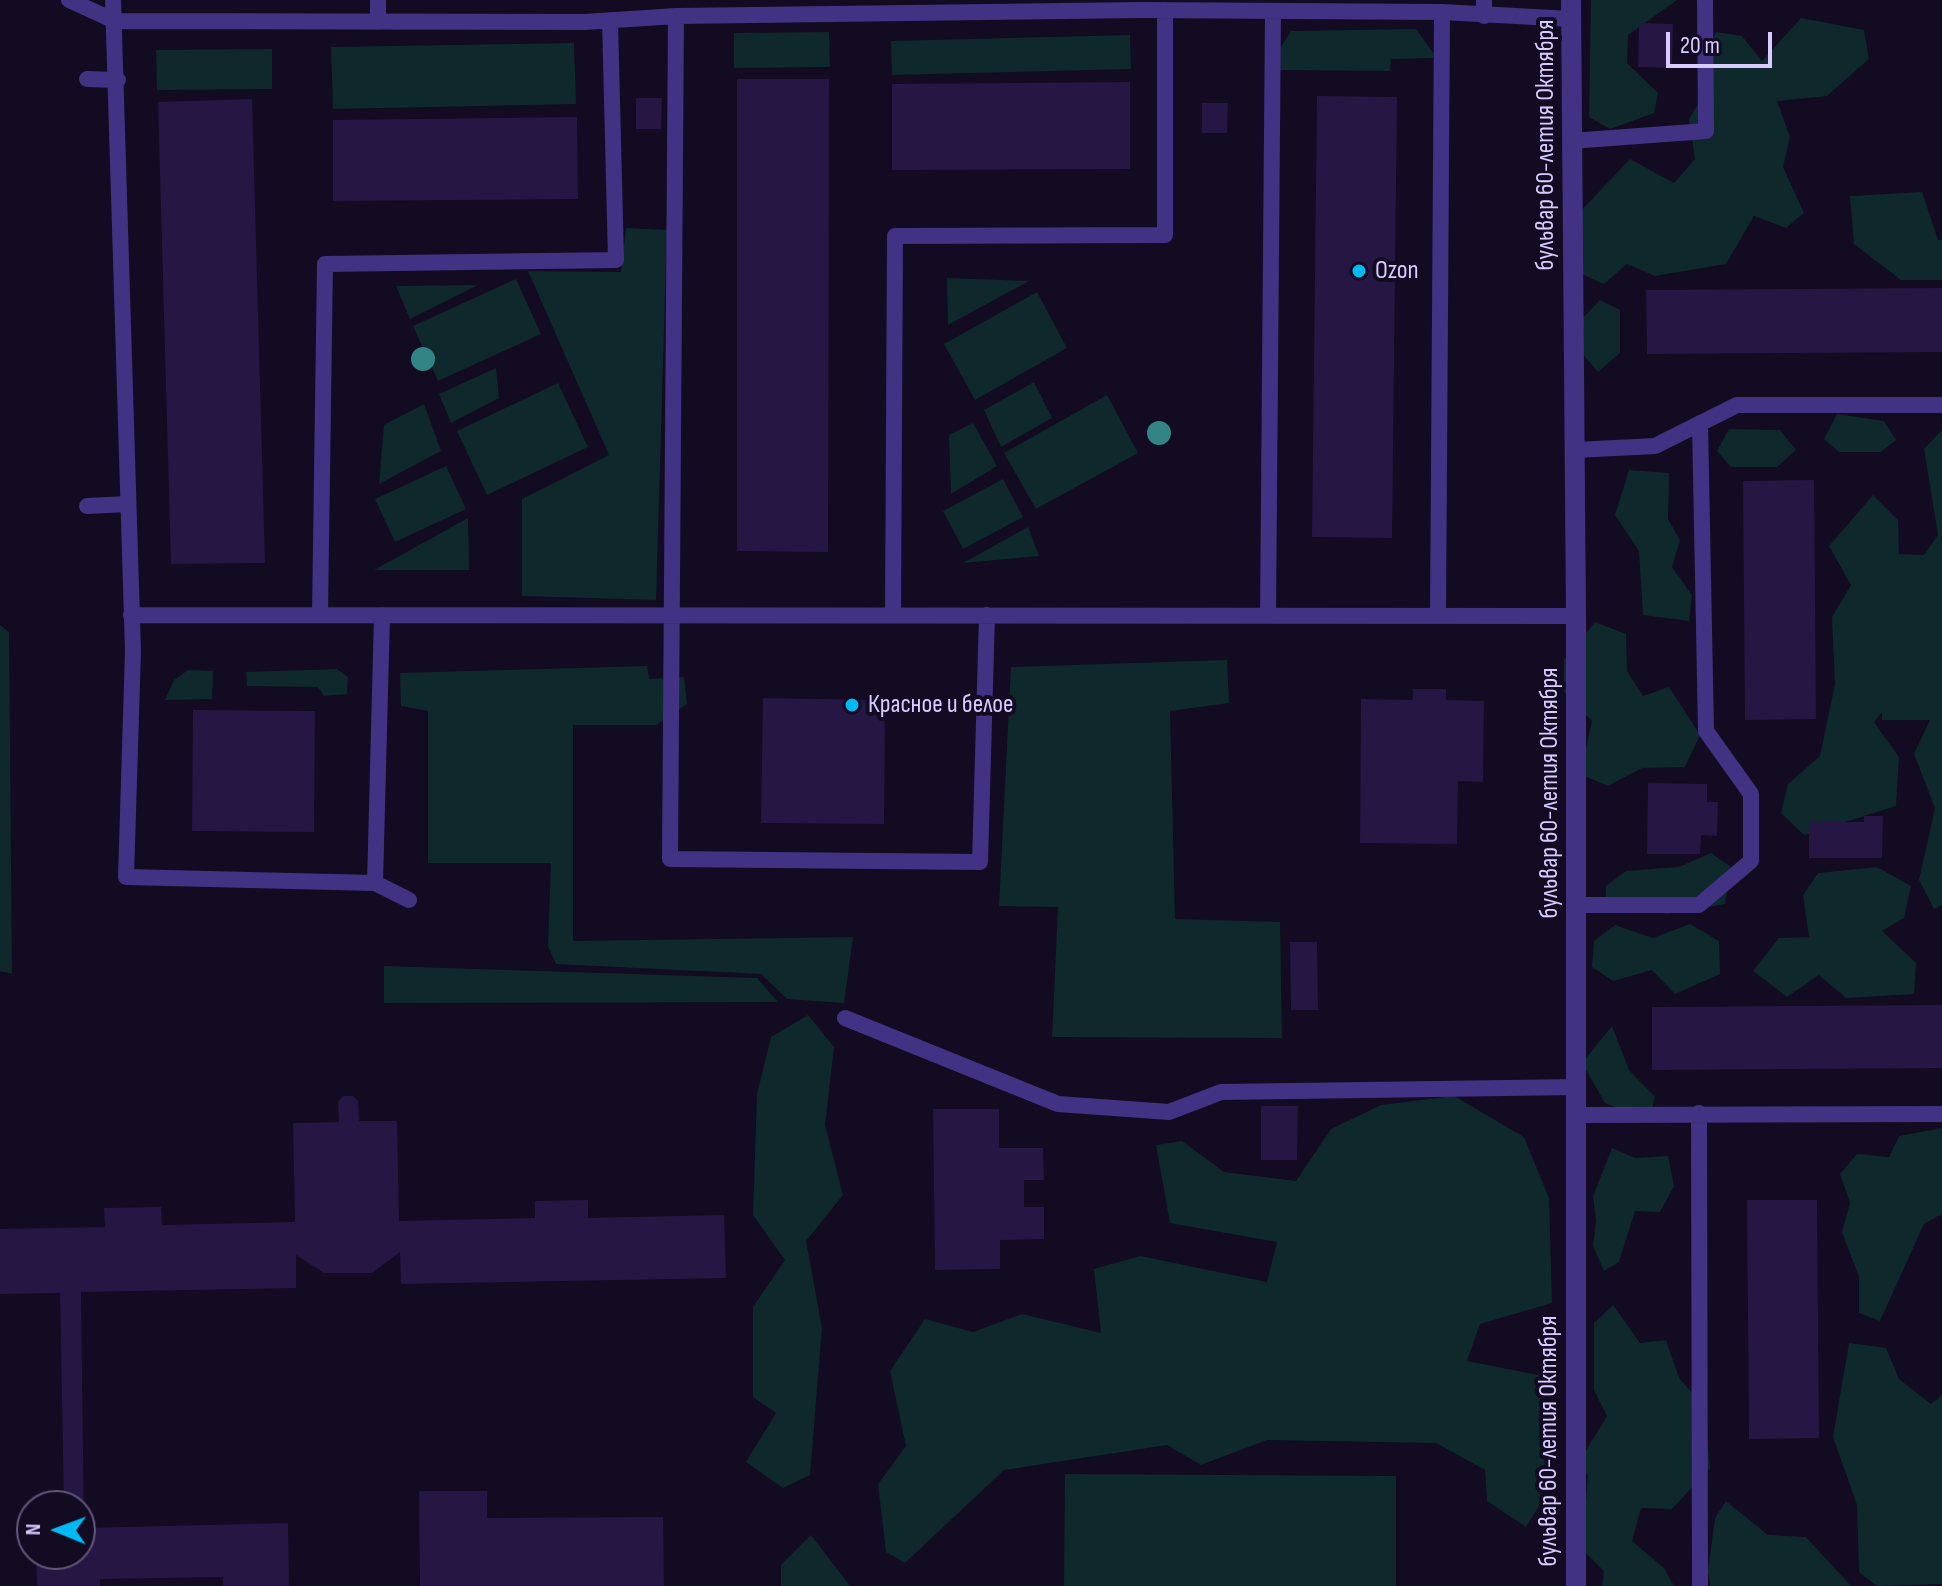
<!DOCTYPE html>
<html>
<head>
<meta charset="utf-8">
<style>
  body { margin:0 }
  #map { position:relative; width:1942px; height:1586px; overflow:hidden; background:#120b21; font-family:"Sofia Sans Condensed",sans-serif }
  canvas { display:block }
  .north { position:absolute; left:16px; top:1490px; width:80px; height:80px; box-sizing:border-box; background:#120b21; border:2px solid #61587a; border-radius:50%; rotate:271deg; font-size:22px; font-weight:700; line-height:32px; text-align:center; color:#d8cbff }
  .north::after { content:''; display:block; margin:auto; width:28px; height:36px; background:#00baf6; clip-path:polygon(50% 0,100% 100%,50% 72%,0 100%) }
  .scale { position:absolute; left:1666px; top:32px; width:106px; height:36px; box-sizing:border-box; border:4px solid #d8cbff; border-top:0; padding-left:10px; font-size:24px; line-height:28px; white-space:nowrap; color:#d8cbff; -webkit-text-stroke:6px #120b21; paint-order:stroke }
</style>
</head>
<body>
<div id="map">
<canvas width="1942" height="1586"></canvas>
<div class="north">N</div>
<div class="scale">20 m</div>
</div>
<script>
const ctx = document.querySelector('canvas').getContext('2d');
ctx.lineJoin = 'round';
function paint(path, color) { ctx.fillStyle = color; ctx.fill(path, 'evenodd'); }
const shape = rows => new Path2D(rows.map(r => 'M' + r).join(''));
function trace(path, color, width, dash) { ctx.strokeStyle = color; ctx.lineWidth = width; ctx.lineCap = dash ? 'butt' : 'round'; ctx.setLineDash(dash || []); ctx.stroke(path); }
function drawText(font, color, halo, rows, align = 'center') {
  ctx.font = font + ' "Sofia Sans Condensed",sans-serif'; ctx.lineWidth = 8; ctx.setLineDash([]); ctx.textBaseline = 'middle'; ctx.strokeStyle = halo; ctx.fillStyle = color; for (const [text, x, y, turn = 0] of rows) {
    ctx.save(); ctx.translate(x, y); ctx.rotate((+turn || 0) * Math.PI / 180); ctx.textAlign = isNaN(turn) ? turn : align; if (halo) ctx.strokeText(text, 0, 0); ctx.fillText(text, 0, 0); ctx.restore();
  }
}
paint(shape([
  [1591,0,1677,0,1628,35,1627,63,1658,93,1654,113,1610,129,1589,117],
  [1801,18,1864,30,1869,59,1827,96,1777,101,1790,137,1783,167,1804,213,1786,228,1754,216,1726,264,1655,276,1627,264,1604,284,1579,273,1577,215,1630,159,1674,183,1695,159,1689,119,1702,97,1698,70,1716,32,1742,36,1762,61],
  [1416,29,1434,54,1433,58,1391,59,1390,71,1280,70,1280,48,1291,31],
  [829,32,830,67,734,68,734,33],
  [1130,35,1131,69,892,75,891,41],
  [574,43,576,104,333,109,331,47],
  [272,49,272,89,157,90,156,50],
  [1922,192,1938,240,1942,240,1942,280,1901,280,1854,244,1850,196],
  [626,228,667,230,656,600,522,596,522,499,609,455,528,271,621,272],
  [947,278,1029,281,948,325],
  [516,279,541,334,438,381,413,326],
  [478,285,410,319,396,286],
  [1037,292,1067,348,975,400,944,344],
  [1600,300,1620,310,1620,353,1598,372,1579,350,1578,323],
  [496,368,499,398,451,423,439,394],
  [1034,382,1052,418,1001,447,984,410],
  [558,383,588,447,487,495,457,431],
  [1107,395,1138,453,1036,509,1004,453],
  [424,404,441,451,379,484,384,425],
  [1837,414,1884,421,1896,440,1881,452,1839,452,1824,439],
  [973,423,997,466,951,494,949,435],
  [1729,429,1780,430,1796,450,1777,467,1731,467,1717,451],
  [1942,430,1942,905,1934,909,1919,880,1935,808,1914,754,1930,720,1882,720,1882,712,1874,722,1899,757,1896,806,1804,835,1781,813,1788,784,1820,756,1835,684,1832,617,1851,585,1829,546,1873,495,1898,520,1899,554,1924,555,1938,535,1924,449],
  [446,466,466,509,395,542,375,499],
  [1629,470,1669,473,1668,519,1680,540,1672,567,1692,595,1689,621,1643,615,1639,551,1615,515],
  [1003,479,1023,517,963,549,943,511],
  [468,518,469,570,374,570],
  [1028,527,1039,556,963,563],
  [1595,622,1626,634,1627,671,1643,696,1669,687,1700,735,1685,767,1642,768,1608,786,1580,774,1592,721,1564,692,1564,660],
  [0,625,9,632,12,974,0,971],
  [1227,660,1229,703,1170,711,1175,919,1280,922,1282,1038,1052,1037,1058,907,999,906,1011,667],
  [647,666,649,679,684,677,687,704,656,725,573,725,573,941,853,937,844,1003,787,999,761,974,556,964,548,946,551,863,428,863,428,711,401,706,400,673],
  [337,669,348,677,347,694,324,696,318,687,247,686,246,672],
  [188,670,213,671,212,699,165,700,174,680],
  [1711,853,1731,867,1725,904,1667,914,1606,900,1606,886,1626,871,1679,867],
  [1877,867,1911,886,1904,918,1882,931,1916,963,1914,994,1846,998,1819,975,1787,997,1753,971,1779,938,1809,937,1803,895,1818,873],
  [1690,924,1719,941,1720,974,1675,994,1652,970,1613,981,1592,967,1594,941,1615,925,1653,938],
  [384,966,757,978,778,1002,384,1003],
  [808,1015,834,1047,825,1125,843,1195,806,1241,822,1328,810,1475,783,1488,746,1462,776,1413,753,1397,753,1307,785,1260,753,1215,757,1094,771,1037],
  [1612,1026,1629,1070,1655,1097,1649,1120,1605,1103,1582,1063],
  [1454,1096,1524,1137,1549,1198,1552,1303,1480,1324,1467,1361,1543,1376,1551,1487,1526,1527,1487,1501,1485,1470,1436,1443,1267,1440,1201,1465,1167,1445,1004,1470,905,1563,886,1552,878,1484,906,1446,890,1371,925,1319,973,1332,1022,1314,1101,1333,1094,1269,1140,1256,1267,1282,1277,1242,1170,1223,1156,1145,1182,1141,1224,1172,1296,1181,1331,1129,1381,1105],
  [1942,1128,1942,1214,1924,1224,1880,1321,1859,1313,1859,1277,1842,1232,1850,1203,1840,1174,1857,1154,1889,1157,1899,1136],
  [1612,1148,1635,1158,1668,1156,1674,1186,1660,1212,1635,1211,1619,1262,1604,1271,1593,1246,1596,1221,1593,1196],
  [1613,1305,1640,1343,1666,1340,1679,1378,1704,1406,1710,1468,1672,1509,1641,1508,1632,1541,1664,1568,1674,1586,1602,1586,1604,1571,1582,1549,1588,1476,1580,1460,1607,1416,1594,1390,1594,1323],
  [1849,1343,1886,1348,1899,1379,1931,1404,1942,1395,1942,1584,1877,1586,1859,1572,1857,1505,1833,1437],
  [1065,1474,1396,1476,1396,1586,1064,1586],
  [1726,1501,1768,1535,1806,1537,1851,1586,1710,1586,1708,1571,1715,1518],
  [811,1535,850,1586,781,1586,781,1565]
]), '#0e282b');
paint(shape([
  [1639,23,1673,24,1672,68,1638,67],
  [737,79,829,79,828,552,737,551],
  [1130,82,1130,169,892,170,892,84],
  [1317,96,1397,97,1392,538,1312,537],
  [636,98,662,98,661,129,636,129],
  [252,99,265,563,171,564,158,102],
  [1202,103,1228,103,1227,133,1202,133],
  [577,117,578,199,333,201,333,120],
  [1942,288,1942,352,1647,354,1646,290],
  [1814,480,1816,719,1745,720,1743,481],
  [1413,689,1446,689,1446,700,1484,701,1483,782,1458,781,1457,844,1360,843,1361,699,1413,700],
  [763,698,885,700,884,824,761,823],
  [193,710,315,711,314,832,192,831],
  [1648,783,1707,784,1707,802,1718,802,1717,836,1701,835,1700,854,1647,854],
  [1864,816,1883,816,1882,858,1809,858,1809,822,1864,822],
  [1290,942,1317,942,1318,1010,1291,1010],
  [1942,1005,1942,1068,1652,1070,1652,1007],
  [343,1096,353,1096,358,1101,359,1121,397,1121,399,1221,535,1218,535,1201,588,1200,588,1218,724,1215,726,1278,401,1284,400,1252,372,1273,324,1273,296,1255,296,1288,81,1292,84,1528,288,1523,289,1586,223,1586,223,1577,100,1579,100,1586,37,1586,36,1554,80,1554,80,1506,64,1506,60,1293,0,1294,0,1229,105,1227,104,1208,161,1207,162,1225,295,1222,293,1123,339,1122,338,1102],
  [1261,1106,1298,1106,1297,1160,1261,1160],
  [933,1109,999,1109,999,1148,1043,1148,1044,1180,1024,1180,1024,1207,1044,1207,1044,1239,1000,1240,1000,1269,935,1270],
  [1747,1200,1817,1200,1819,1438,1749,1439],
  [419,1491,487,1491,487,1518,663,1517,664,1586,420,1586]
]), '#251643');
trace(shape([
  [69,0,115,21,585,22,676,16,1141,10,1442,12,1571,19],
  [113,0,133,651,126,877,375,883,382,615],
  [378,0,378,22],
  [676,16,670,859,980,862,987,615],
  [1484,16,1484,0],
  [87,79,118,80],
  [1571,141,1706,131,1705,0],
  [1575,450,1655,446,1737,405,1942,405],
  [87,506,128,504],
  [320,614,325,264,616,260,610,20],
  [131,615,1576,616],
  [893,615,895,236,1165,235,1165,10],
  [1268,615,1273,11],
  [1438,616,1442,12],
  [375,883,409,900],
  [1577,905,1699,905,1751,861,1751,794,1706,731,1700,423],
  [845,1018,1058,1104,1169,1112,1221,1092,1577,1087],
  [1699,1113,1700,1586],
  [1577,1115,1942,1114]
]), '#413283', 16);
trace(shape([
  [1571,0,1576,616,1576,1586]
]), '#413283', 20);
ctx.fillStyle = '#338585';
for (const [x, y] of [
  [423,359],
  [1159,433]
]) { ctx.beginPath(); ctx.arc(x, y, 12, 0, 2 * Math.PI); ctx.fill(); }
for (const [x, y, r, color] of [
  [1359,271,8,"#00baf6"],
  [852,705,8,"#00baf6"]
]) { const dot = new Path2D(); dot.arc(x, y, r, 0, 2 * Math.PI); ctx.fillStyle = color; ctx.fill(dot); trace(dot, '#120b21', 3); }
drawText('26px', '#d8cbff', '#120b21', [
  ["бульвар 60-летия Октября",1546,145,-90],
  ["бульвар 60-летия Октября",1550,793,-90],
  ["бульвар 60-летия Октября",1549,1441,-90]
]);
drawText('26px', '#d8cbff', '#120b21', [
  ["Ozon",1375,271],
  ["Красное и белое",868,705]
], 'left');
</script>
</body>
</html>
